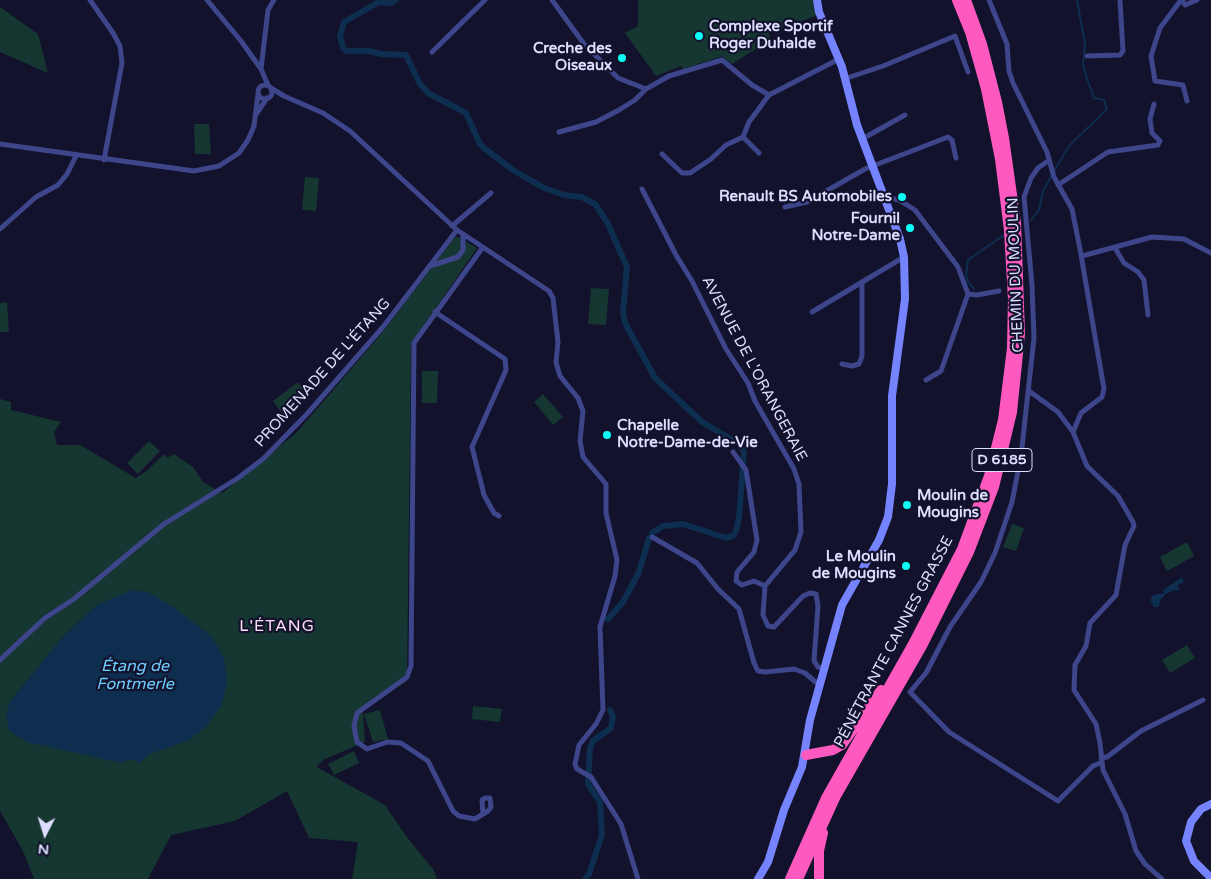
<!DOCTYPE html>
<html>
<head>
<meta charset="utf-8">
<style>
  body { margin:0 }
  #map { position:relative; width:1211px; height:879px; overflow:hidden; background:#13122c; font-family:"Varela Round",sans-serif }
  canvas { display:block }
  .north { position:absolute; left:20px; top:809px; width:50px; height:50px; -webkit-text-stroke:4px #13122c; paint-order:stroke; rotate:185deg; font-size:14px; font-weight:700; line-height:20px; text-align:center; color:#dddeff }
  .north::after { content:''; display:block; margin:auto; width:18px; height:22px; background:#dddeff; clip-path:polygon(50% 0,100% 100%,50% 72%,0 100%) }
</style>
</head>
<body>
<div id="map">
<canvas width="1211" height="879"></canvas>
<div class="north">N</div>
</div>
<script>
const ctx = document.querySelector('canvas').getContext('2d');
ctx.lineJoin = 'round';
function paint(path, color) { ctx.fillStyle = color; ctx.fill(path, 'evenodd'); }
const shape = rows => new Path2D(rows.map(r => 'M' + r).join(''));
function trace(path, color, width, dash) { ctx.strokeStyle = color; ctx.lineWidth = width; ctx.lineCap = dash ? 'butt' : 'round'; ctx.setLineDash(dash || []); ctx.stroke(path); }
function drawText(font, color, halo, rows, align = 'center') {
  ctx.font = font + ' "Varela Round",sans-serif'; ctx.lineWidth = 4.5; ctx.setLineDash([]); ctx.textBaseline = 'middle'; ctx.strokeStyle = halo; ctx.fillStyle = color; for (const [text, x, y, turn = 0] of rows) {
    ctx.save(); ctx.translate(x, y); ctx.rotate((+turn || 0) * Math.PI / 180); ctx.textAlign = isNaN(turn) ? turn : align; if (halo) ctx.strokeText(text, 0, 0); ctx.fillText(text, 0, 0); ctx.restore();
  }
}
paint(shape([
  [638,0,813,0,816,16,769,33,770,40,732,64,722,56,683,69,681,66,656,76,625,33,638,26],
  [0,7,38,34,48,73,0,52],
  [194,124,209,124,211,154,195,154],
  [305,177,319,178,316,211,302,210],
  [458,237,477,248,411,344,407,681,363,711,365,742,323,760,317,767,385,805,406,836,433,869,437,879,352,879,358,842,309,838,287,791,235,821,171,835,148,879,34,879,23,851,0,811,0,399,11,402,11,410,61,422,54,432,57,445,80,445,136,478,148,470,164,454,167,458,174,454,193,467,203,482,222,493,296,433,382,333,454,238],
  [97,605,10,702,62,638],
  [591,288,609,289,606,325,588,324],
  [7,302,9,332,0,332,0,303],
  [422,371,438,371,437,403,422,403],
  [298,382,308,395,282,414,273,401],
  [543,394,563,417,553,425,534,402],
  [149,441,160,451,138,474,127,463],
  [1012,524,1024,528,1016,551,1003,547],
  [1187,542,1194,556,1167,571,1160,557],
  [1187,645,1195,658,1170,673,1162,660],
  [473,706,502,709,500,722,472,719],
  [380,710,388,739,373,742,364,714],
  [354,751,359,763,334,775,328,764]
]), '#153631');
paint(shape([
  [1182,577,1184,582,1178,585,1180,591,1174,590,1166,594,1160,600,1159,607,1154,607,1150,601,1153,595,1164,593,1163,590],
  [132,590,148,592,174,608,212,637,224,658,227,681,222,704,207,726,189,740,150,754,138,764,136,760,126,760,122,763,27,742,9,731,6,714,10,702,62,638,97,605]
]), '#0e2e4f');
trace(shape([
  [1054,171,1069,146,1107,109,1104,100,1094,98,1087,79,1083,64,1085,44,1077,0],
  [1031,220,1039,210,1043,191,1052,175],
  [974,289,968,282,966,275,968,260,1004,235]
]), '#0e2e4f', 2);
trace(shape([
  [396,0,391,3,379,2,344,22,340,36,343,48,347,51,369,51,381,54,406,55,420,84,428,93,466,113,480,144,485,149,513,170,544,188,564,195,582,197,595,204,607,222,627,267,623,312,625,323,655,378,702,422,739,444,744,452,739,518,736,531,733,536,726,538,683,524,663,526,652,533],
  [608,619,623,602,639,572,649,538],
  [585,879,589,874,602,835,600,802,588,784,590,748,593,741,611,728,613,716,610,710]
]), '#0e2e4f', 6);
trace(shape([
  [90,0,113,33,120,46,122,63,104,160],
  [207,0,241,41,261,69,268,85],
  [552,0,584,44,618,78,646,89,669,76,722,60,752,85,769,95,839,59],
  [989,0,1007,44,1009,71,1013,83,1047,152,1054,177,1072,209,1080,249,1104,389,1102,397,1081,413,1073,432],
  [1181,0,1160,28,1151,56,1155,81,1183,85,1187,101],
  [1182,0,1185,5,1197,0],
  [432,52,485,0],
  [1087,56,1120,55,1123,51,1120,0],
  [261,69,268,10,274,0],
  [844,79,883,66,955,36,968,72],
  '258 92a7 7 0 1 1 14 0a7 7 0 1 1-14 0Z',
  [271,88,284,96,323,113,350,131,457,230,549,291,553,298,558,342,556,362,560,376,578,398,583,411,580,441,583,457,606,484,606,513,617,560,615,576,600,627,603,710,596,724,579,745,575,764,577,769,591,777,621,824,638,879],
  [257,113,267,98],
  [559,132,596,122,619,110,635,100,646,89],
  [862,139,905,115],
  [0,144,194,171,219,166,239,153,248,140,254,126,258,94],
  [759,153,743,137,749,122,769,95],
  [662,154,682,173,690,173,711,159,726,145,743,137],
  [1048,161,1038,168,1031,178,1024,197,1032,285,1034,338,1021,456,1012,502,995,553,981,582,950,627,926,673,910,692,949,732,1058,801,1093,766,1102,762],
  [1058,185,1108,152,1158,145,1160,141,1152,133,1150,119,1154,104],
  [642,189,676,255,692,281,726,349,748,383,755,401,794,469,799,484,801,532,795,550,765,586,763,615,768,626,774,627,803,596,810,593,816,594,818,606,814,661,818,667,824,669],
  [884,197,899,200,915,210,958,267,968,294,941,371,926,380],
  [785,207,807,202,865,169,948,137,952,140,956,158],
  [452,226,491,193],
  [0,229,36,197,58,185,67,174,76,156],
  [483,247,414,343,411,666,407,677,357,713,354,726,357,742,367,749,387,742,401,743,428,761,453,811,459,816,475,819,488,811,491,807,490,798,485,798,482,800,483,814],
  [1115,248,1124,263,1138,272,1144,280,1148,315],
  [1082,256,1152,237,1184,239,1211,253],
  [430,266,458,257,463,250,463,234],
  [968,294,977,295,999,291],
  [435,312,505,359,506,370,472,447,484,495,494,513,499,516],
  [812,312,904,257],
  [842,364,852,366,859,364,862,356,862,284],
  [1029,391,1058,412,1073,432,1087,466,1118,496,1133,522,1134,526,1125,545,1116,595,1090,623,1086,646,1075,665,1074,690,1096,724,1100,743,1103,770,1125,814,1136,851,1145,864,1162,879],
  [733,452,746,470,757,540,754,552,737,572,736,581,742,585,754,581,765,586],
  [652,537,697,563,718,589,739,609,754,663,758,671,765,672,794,669,805,673,819,685],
  [0,660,45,618,74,599,164,524,238,478,263,459,307,414,383,327,457,230],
  [1101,758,1107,757,1141,731,1203,700]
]), '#3d458b', 5);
trace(shape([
  [1211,804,1201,809,1191,822,1186,841,1194,861,1211,878],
  [758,879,768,862,784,810,802,767,810,720,842,605,879,540,888,517,892,484,892,396,905,299,904,257,900,239,857,125,842,67,819,12,817,0]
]), '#7584fe', 8);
trace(shape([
  [806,755,833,750,842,745,881,690],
  [790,879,826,798,913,644,962,549,989,476,1003,420,1012,348,1013,299,1009,230,1000,159,986,89,970,32,957,0],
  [798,879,836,796,922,646,969,552,994,487,1012,412,1020,334,1016,223,1004,138,997,102,982,44,966,0],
  [819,879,819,851,823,833]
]), '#fe59be', 10);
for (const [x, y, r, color] of [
  [699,36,5,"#0bfdf6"],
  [622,58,5,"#0bfdf6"],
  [902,197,5,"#0bfdf6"],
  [910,228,5,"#0bfdf6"],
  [607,435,5,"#0bfdf6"],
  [907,505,5,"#0bfdf6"],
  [906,566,5,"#0bfdf6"]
]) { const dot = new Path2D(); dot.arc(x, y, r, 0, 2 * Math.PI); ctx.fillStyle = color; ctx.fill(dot); trace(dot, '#13122c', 2); }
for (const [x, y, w] of [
  [1002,460,60]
]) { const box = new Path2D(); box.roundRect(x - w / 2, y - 11.5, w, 23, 4); ctx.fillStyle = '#13122c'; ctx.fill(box); trace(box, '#dddeff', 1); }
drawText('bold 14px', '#dddeff', null, [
  ["D 6185",1002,460]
]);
drawText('bold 15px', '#dddeff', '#13122c', [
  ["Complexe Sportif",709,27,"left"],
  ["Roger Duhalde",709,44,"left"],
  ["Creche des",612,49],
  ["Oiseaux",612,66],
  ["Renault BS Automobiles",892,197],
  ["Fournil",900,219],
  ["Notre-Dame",900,236],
  ["Chapelle",617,426,"left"],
  ["Notre-Dame-de-Vie",617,443,"left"],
  ["Moulin de",917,496,"left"],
  ["Mougins",917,513,"left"],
  ["Le Moulin",896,557],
  ["de Mougins",896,574]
], 'right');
drawText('15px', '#dddeff', '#13122c', [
  ["CHEMIN DU MOULIN",1016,275,-92],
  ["AVENUE DE L'ORANGERAIE",754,369,62],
  ["PROMENADE DE L'ÉTANG",323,373,-48],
  ["PÉNÉTRANTE CANNES GRASSE",894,642,-62]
]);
ctx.letterSpacing = '1px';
drawText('16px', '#ffdff7', '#13122c', [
  ["L'ÉTANG",277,627]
]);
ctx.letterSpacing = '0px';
drawText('italic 16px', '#6ccdfe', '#13122c', [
  ["Étang de",135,667],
  ["Fontmerle",135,685]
]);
</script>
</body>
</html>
